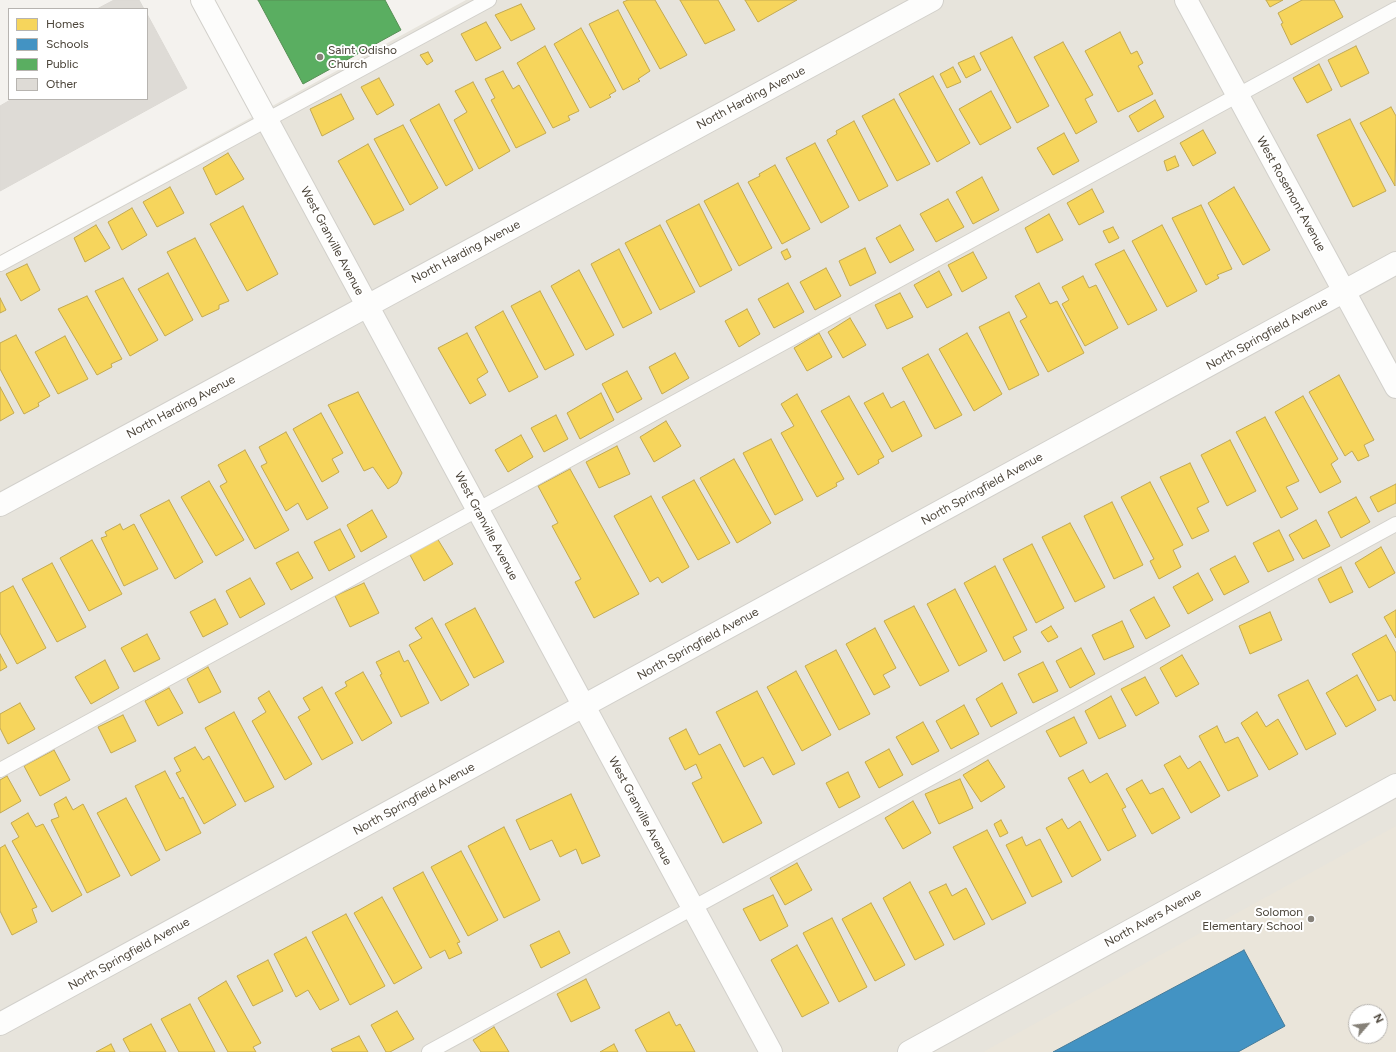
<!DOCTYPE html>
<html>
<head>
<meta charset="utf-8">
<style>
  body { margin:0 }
  #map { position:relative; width:1396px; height:1052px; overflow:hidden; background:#f4f2ee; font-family:Figtree,sans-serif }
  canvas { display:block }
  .legend { position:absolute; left:8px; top:8px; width:140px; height:92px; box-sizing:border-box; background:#fff; border:1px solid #b7b4b0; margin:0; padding:5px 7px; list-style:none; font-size:12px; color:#4b4439 }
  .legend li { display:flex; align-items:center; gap:8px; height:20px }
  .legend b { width:20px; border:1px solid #b7b4b0 }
  .north { position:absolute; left:1348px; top:1004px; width:40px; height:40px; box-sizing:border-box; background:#fff; border:1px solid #b7b4b0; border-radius:50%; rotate:62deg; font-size:11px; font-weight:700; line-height:16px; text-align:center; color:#4b4439 }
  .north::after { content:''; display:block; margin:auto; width:14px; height:18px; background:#868178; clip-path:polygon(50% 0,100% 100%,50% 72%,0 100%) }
</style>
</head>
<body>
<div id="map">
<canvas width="1396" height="1052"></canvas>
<ul class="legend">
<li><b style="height:11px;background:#f6d55c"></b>Homes</li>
<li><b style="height:11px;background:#4393c3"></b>Schools</li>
<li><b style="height:11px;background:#5aae61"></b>Public</li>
<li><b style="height:11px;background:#dedbd6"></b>Other</li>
</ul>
<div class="north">N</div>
</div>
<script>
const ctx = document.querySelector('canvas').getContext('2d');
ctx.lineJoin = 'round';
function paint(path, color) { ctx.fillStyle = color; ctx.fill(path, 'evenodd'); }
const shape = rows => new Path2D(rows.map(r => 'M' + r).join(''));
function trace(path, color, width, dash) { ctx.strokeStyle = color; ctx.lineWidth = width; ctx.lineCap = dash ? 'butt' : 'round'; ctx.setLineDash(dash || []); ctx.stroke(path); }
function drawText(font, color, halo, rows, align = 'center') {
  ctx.font = font + ' Figtree,sans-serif'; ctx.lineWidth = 4; ctx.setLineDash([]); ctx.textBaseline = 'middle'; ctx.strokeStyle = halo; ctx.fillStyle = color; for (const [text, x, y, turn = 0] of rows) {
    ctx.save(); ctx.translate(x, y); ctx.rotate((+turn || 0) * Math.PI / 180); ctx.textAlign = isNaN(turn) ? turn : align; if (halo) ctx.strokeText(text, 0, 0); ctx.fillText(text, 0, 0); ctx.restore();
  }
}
paint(shape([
  [466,0,1396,0,1396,1052,0,1052,0,255],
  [1356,1012,1380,1012,1380,1036,1356,1036]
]), '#e7e4dc');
paint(shape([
  [1396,826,1396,1052,983,1052],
  [1356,1012,1380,1012,1380,1036,1356,1036]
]), '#eae5da');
const homes = shape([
  [628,0,655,0,687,55,660,69,623,2,628,0],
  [680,0,718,0,735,30,705,44,680,0],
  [745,0,797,0,758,22,745,0],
  [1266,0,1283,0,1270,7,1266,0],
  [1302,0,1334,0,1343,17,1291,45,1281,24,1283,23,1278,13,1302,0],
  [521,4,535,29,511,41,495,15,521,4],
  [618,10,650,71,638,79,640,81,623,90,589,24,618,10],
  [486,22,501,48,476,61,461,34,486,22],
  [581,28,616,91,609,95,611,97,590,108,554,44,581,28],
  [1120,32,1131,54,1137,51,1143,63,1138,66,1153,94,1118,112,1085,51,1120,32],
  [1012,37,1049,106,1017,123,980,53,1012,37],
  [1063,42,1093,95,1085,99,1097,122,1076,134,1034,57,1063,42],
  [545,46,579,111,568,116,570,120,553,128,517,63,545,46],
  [1356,46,1369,73,1341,87,1328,60,1356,46],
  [428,52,433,61,427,65,420,55,428,52],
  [974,56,981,70,966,78,958,63,974,56],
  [1319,64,1332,90,1307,103,1293,78,1319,64],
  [953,67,961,82,947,88,940,74,953,67],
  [503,71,513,89,519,85,546,133,516,148,491,100,495,98,485,79,503,71],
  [933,76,970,143,937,162,899,94,933,76],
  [379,78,394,105,377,115,361,87,379,78],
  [473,82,510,151,479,169,454,120,467,112,455,91,473,82],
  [991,91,1011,128,980,145,959,109,991,91],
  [341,94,354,119,322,136,310,109,341,94],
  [894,99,930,164,897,181,862,116,894,99],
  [1155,100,1164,117,1138,132,1129,116,1155,100],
  [439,104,473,170,446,186,410,120,439,104],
  [1391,107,1396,116,1395,186,1360,123,1391,107],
  [1350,119,1386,191,1353,207,1317,135,1350,119],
  [854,121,888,186,859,201,827,140,837,134,836,131,854,121],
  [403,125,438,188,410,205,374,139,403,125],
  [1203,130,1216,153,1193,166,1180,143,1203,130],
  [1064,133,1079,161,1053,175,1037,148,1064,133],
  [815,143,849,207,821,223,786,158,815,143],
  [368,144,404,210,374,225,338,161,368,144],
  [228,153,244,179,216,195,203,168,228,153],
  [1175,156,1179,166,1167,171,1164,161,1175,156],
  [775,165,810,229,782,244,748,182,760,176,759,174,775,165],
  [982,177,999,210,973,224,956,192,982,177],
  [738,183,772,248,739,266,704,201,738,183],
  [170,187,184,213,157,227,143,202,170,187],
  [1234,187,1270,250,1243,265,1208,203,1234,187],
  [1092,189,1104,212,1079,225,1067,203,1092,189],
  [948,199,964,227,936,242,920,214,948,199],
  [699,204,732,270,700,287,666,221,699,204],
  [1201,205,1232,269,1217,275,1219,278,1206,285,1172,218,1201,205],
  [243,206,278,274,247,291,210,224,243,206],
  [132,208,147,235,122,250,108,222,132,208],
  [1049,214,1063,240,1037,253,1025,228,1049,214],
  [96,225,110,248,85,262,74,238,96,225],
  [660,225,695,292,660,310,625,243,660,225],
  [900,225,914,250,890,263,876,238,900,225],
  [1162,225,1197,291,1167,307,1132,241,1162,225],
  [1113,227,1119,238,1109,243,1103,231,1113,227],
  [195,238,229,301,219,305,219,309,202,317,167,252,195,238],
  [865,248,876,273,850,286,839,261,865,248],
  [619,249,652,313,623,328,591,264,619,249],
  [787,249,791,257,785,260,781,252,787,249],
  [1124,250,1157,310,1128,325,1095,264,1124,250],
  [973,252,987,278,962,292,948,265,973,252],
  [27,264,40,290,21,301,6,274,27,264],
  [826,268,841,296,815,310,800,282,826,268],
  [579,270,614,335,586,350,551,286,579,270],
  [939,271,952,295,927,308,914,285,939,271],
  [168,273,193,320,165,336,138,289,168,273],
  [1083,276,1089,288,1096,285,1118,328,1085,346,1062,304,1069,300,1062,287,1083,276],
  [123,278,158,340,130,356,95,291,123,278],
  [788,283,804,312,774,328,758,299,788,283],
  [1039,283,1050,304,1057,301,1084,353,1048,372,1020,321,1027,317,1015,296,1039,283],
  [540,291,574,355,545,370,511,306,540,291],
  [900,293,913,317,887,329,875,305,900,293],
  [87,296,122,359,111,364,112,367,97,375,58,309,87,296],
  [0,298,6,310,0,313,0,298],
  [747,309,760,334,739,347,725,321,747,309],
  [503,311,538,377,509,392,475,327,503,311],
  [1009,312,1039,375,1009,390,979,327,1009,312],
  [850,318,866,345,843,358,828,332,850,318],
  [467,333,488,372,477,379,486,395,470,404,438,348,467,333],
  [819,333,832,357,807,371,794,348,819,333],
  [967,333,1002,394,974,411,939,349,967,333],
  [16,335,50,396,38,403,39,406,24,414,0,369,0,343,16,335],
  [65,336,88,379,58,394,35,352,65,336],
  [675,353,689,378,662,394,649,367,675,353],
  [928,354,962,415,935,429,902,368,928,354],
  [627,371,642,399,617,413,602,384,627,371],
  [1339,375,1374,440,1364,445,1369,456,1358,461,1352,451,1345,456,1309,392,1339,375],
  [0,387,14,413,0,421,0,387],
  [358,392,402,473,397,483,388,489,373,467,364,471,328,405,358,392],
  [601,393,614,420,580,439,567,413,601,393],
  [883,393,891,408,904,401,922,436,892,452,864,403,883,393],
  [797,394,844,479,836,483,837,486,817,497,781,433,794,426,781,404,797,394],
  [849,396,884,457,878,460,879,463,858,475,821,411,849,396],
  [1303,396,1338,459,1331,464,1341,482,1320,493,1275,412,1303,396],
  [321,413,343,453,332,459,339,472,322,482,293,429,321,413],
  [556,415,568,439,544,452,531,428,556,415],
  [1265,417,1299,481,1286,487,1298,509,1281,518,1236,432,1265,417],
  [666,421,681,446,654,462,640,437,666,421],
  [286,432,328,508,307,520,298,503,286,511,261,466,267,463,259,447,286,432],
  [521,435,533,457,508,472,495,450,521,435],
  [771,439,803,500,775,515,743,453,771,439],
  [1230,440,1256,491,1227,506,1201,455,1230,440],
  [617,446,630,474,599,488,586,462,617,446],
  [245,450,289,530,255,549,220,486,227,482,218,465,245,450],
  [734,459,771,523,737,543,700,478,734,459],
  [1190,463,1209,502,1197,508,1209,531,1192,539,1160,477,1190,463],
  [570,469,639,594,594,618,575,582,581,579,552,526,558,523,538,486,570,469],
  [694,480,730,543,698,560,662,497,694,480],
  [209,481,244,540,216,556,181,497,209,481],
  [1150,482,1183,545,1173,550,1181,567,1159,579,1150,561,1154,559,1121,497,1150,482],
  [1396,484,1396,503,1378,512,1370,497,1396,484],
  [651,496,689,567,662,583,658,577,650,582,614,516,651,496],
  [1356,497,1370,522,1341,538,1328,512,1356,497],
  [169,500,203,562,175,579,140,515,169,500],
  [1112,502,1143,565,1114,579,1084,516,1112,502],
  [372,510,387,537,361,552,347,525,372,510],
  [1316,520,1330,546,1303,559,1289,535,1316,520],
  [1070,523,1105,587,1075,602,1042,537,1070,523],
  [120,524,123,530,134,524,158,569,124,586,101,538,107,536,105,532,120,524],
  [340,529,355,557,329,571,314,542,340,529],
  [1279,530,1294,560,1268,572,1253,543,1279,530],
  [437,538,453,564,424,581,410,555,437,538],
  [92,540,122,594,89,611,60,558,92,540],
  [1032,544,1064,608,1036,623,1003,559,1032,544],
  [1381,547,1395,573,1369,588,1355,563,1381,547],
  [298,552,313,578,291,590,276,563,298,552],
  [1235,556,1249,582,1224,595,1210,569,1235,556],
  [52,563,86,627,57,642,22,579,52,563],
  [995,566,1027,630,1013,637,1021,652,1004,661,964,583,995,566],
  [1341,567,1353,592,1330,603,1318,579,1341,567],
  [1198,573,1213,600,1188,614,1173,587,1198,573],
  [250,578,265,604,240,618,226,591,250,578],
  [364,583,379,613,350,627,335,596,364,583],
  [13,586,46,648,17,664,0,633,0,593,13,586],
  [955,589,987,651,959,666,927,604,955,589],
  [1154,597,1170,626,1146,639,1130,610,1154,597],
  [215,599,228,624,203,637,190,612,215,599],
  [914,606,949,671,920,686,884,621,914,606],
  [475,608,504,662,474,678,445,624,475,608],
  [1396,610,1396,638,1384,617,1396,610],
  [1270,612,1282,640,1250,654,1239,626,1270,612],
  [432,618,469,685,441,701,409,645,422,638,415,628,432,618],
  [1122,621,1134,647,1104,660,1092,635,1122,621],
  [1051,626,1058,637,1048,642,1041,632,1051,626],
  [875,628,896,668,883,675,890,687,874,695,846,644,875,628],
  [147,634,160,659,134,672,121,648,147,634],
  [1386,635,1396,653,1396,700,1394,701,1391,695,1378,701,1352,654,1386,635],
  [1081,648,1095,674,1070,688,1056,661,1081,648],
  [836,650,870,714,839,730,805,666,836,650],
  [399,651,404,662,408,660,429,703,401,717,380,675,382,674,376,662,399,651],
  [0,654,7,667,0,671,0,654],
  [1182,655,1199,684,1176,697,1160,668,1182,655],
  [105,660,119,688,91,704,75,677,105,660],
  [1043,662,1058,691,1033,703,1018,674,1043,662],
  [208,667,221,692,199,703,187,679,208,667],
  [796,671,831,735,802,751,767,687,796,671],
  [363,672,392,723,362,741,335,693,347,686,345,682,363,672],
  [1357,675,1376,710,1346,727,1326,693,1357,675],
  [1145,677,1159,703,1136,716,1121,689,1145,677],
  [1308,680,1336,734,1306,750,1278,695,1308,680],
  [1002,683,1017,713,991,727,976,699,1002,683],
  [322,687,353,743,322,760,298,717,310,710,303,698,322,687],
  [169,688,183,713,158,726,145,701,169,688],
  [269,691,312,764,285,780,252,721,266,712,258,698,269,691],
  [757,691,795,764,773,775,763,757,744,767,716,712,757,691],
  [1111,696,1126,726,1099,739,1085,711,1111,696],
  [20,703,35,729,8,744,0,728,0,714,20,703],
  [964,705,979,734,951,749,936,721,964,705],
  [234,712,274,787,245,802,205,728,234,712],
  [1257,712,1266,727,1278,719,1298,754,1269,770,1241,723,1257,712],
  [123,715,136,741,111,753,98,727,123,715],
  [1074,717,1087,743,1060,757,1046,731,1074,717],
  [923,722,939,751,912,765,896,737,923,722],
  [1217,726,1225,743,1238,737,1258,776,1228,791,1199,736,1217,726],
  [686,729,699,755,720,744,762,823,723,843,692,783,702,778,696,764,685,770,669,738,686,729],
  [195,747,203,760,209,756,236,805,204,824,176,773,181,771,174,758,195,747],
  [889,749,903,775,879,788,865,762,889,749],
  [54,750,70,780,40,796,24,766,54,750],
  [1180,756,1188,769,1200,761,1220,796,1191,813,1164,765,1180,756],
  [988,760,1005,787,981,802,963,775,988,760],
  [1083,770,1090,783,1107,773,1126,807,1122,809,1136,836,1108,851,1068,778,1083,770],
  [165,771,180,799,183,797,201,833,166,851,135,786,165,771],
  [848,772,860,797,839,808,826,783,848,772],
  [7,776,21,801,0,813,0,780,7,776],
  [960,779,973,808,939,824,925,794,960,779],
  [1142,780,1150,794,1163,788,1180,818,1152,834,1126,789,1142,780],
  [571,794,600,856,582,864,576,849,560,857,552,840,530,850,516,820,571,794],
  [66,797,73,810,83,804,120,876,87,893,51,820,59,817,54,804,66,797],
  [126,798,160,860,131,876,97,813,126,798],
  [913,801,931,833,903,849,885,818,913,801],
  [28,813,36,827,43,824,82,895,52,912,12,841,19,837,11,823,28,813],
  [1062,819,1068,829,1080,821,1101,860,1072,877,1046,828,1062,819],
  [1001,820,1008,833,1000,837,994,824,1001,820],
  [504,827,540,900,504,918,468,846,504,827],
  [987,830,1026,903,992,920,953,847,987,830],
  [1022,837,1026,846,1040,839,1062,882,1032,897,1006,845,1022,837],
  [5,845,37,907,32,909,37,922,12,935,0,911,0,848,5,845],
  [461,851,498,920,468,936,431,867,461,851],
  [797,863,812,890,785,905,770,878,797,863],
  [423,872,460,942,457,943,462,953,449,959,445,950,430,958,393,888,423,872],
  [910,882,944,945,915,960,883,898,910,882],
  [946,884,952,896,966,888,985,924,954,940,929,892,946,884],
  [773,895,788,926,760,941,743,909,773,895],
  [382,897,422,968,394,984,354,913,382,897],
  [871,903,905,965,875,981,842,919,871,903],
  [346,914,385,986,350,1005,312,932,346,914],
  [832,918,867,987,839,1002,803,933,832,918],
  [559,931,570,953,541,968,530,945,559,931],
  [306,937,339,1000,320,1010,308,990,296,997,274,954,306,937],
  [797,945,829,1003,802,1017,771,960,797,945],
  [268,960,283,991,253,1006,237,976,268,960],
  [586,979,600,1008,571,1022,557,994,586,979],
  [226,981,261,1043,253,1047,256,1052,228,1052,198,998,226,981],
  [190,1004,215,1052,179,1052,161,1019,190,1004],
  [397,1011,414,1039,390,1052,386,1052,371,1025,397,1011],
  [669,1012,676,1026,680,1024,695,1052,647,1052,635,1030,669,1012],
  [151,1024,166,1052,130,1052,123,1039,151,1024],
  [494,1027,509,1052,481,1052,473,1040,494,1027],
  [359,1036,368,1052,333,1052,331,1049,359,1036],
  [111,1044,115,1052,96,1052,111,1044],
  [614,1044,618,1052,600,1052,614,1044]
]);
paint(homes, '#f6d55c');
trace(homes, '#c3aa52', 1);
const schools = shape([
  [1244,950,1285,1026,1238,1052,1053,1052,1244,950]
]);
paint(schools, '#4393c3');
trace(schools, '#457b9a', 1);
const public = shape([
  [258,0,385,0,401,30,303,84,258,0]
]);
paint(public, '#5aae61');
trace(public, '#568e55', 1);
const building = shape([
  [114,0,139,0,144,9,97,9,114,0],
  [147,14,187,88,0,191,0,106,12,99,147,99,147,14]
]);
paint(building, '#dedbd6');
trace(building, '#dcd9d4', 1);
const service = shape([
  [0,264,489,0],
  [0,770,1396,9],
  [429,1052,1396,524]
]);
const minor = shape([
  [202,0,771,1052],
  [1186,0,1396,387],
  [0,505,932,0],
  [0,1024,1396,263],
  [909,1052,1396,785]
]);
trace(service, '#d2d0cb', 16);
trace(minor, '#d2d0cb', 24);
trace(service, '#fdfdfc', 14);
trace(minor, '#fdfdfc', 22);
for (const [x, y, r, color] of [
  [320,57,4,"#868178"],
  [1311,919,4,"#868178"]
]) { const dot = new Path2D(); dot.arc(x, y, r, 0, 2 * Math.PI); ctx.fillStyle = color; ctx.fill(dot); trace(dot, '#fff', 1.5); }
drawText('12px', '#4b4439', '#fff', [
  ["Saint Odisho",328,50],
  ["Church",328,64],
  ["Solomon",1303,912,"right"],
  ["Elementary School",1303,926,"right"]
], 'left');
drawText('12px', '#4b4439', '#fff', [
  ["North Harding Avenue",751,98,-28],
  ["West Rosemont Avenue",1291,194,61],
  ["West Granville Avenue",332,241,62],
  ["North Harding Avenue",466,252,-28],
  ["North Springfield Avenue",1267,334,-29],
  ["North Harding Avenue",181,407,-28],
  ["North Springfield Avenue",982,489,-29],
  ["West Granville Avenue",486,526,62],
  ["North Springfield Avenue",698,644,-29],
  ["North Springfield Avenue",414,799,-29],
  ["West Granville Avenue",640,811,62],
  ["North Avers Avenue",1153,918,-29],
  ["North Springfield Avenue",129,954,-29]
]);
</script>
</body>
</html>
